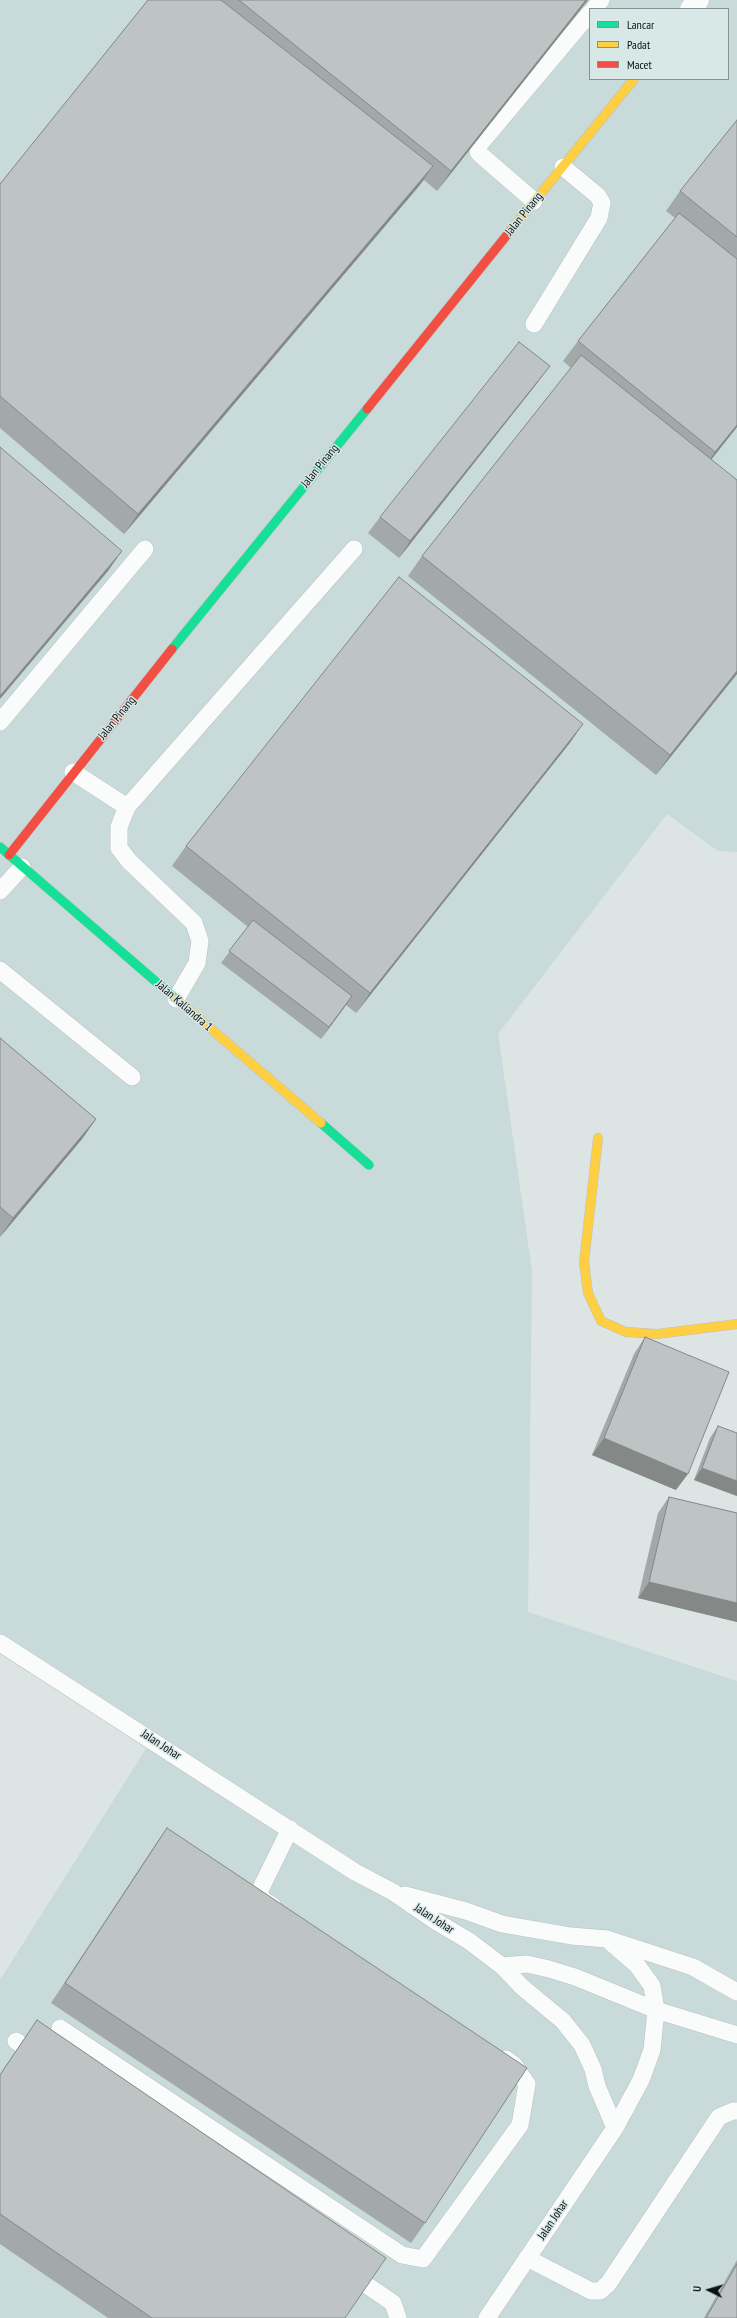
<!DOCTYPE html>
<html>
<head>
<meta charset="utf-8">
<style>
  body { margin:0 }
  #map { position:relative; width:737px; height:2318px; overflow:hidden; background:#dce4e4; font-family:"PT Sans Narrow",sans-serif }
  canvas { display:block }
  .legend { position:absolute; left:589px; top:8px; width:140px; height:72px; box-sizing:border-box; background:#d8e8e7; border:1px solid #869291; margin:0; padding:5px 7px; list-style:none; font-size:12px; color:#0c1211 }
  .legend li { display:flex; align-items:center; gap:8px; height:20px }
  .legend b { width:20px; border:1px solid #869291 }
  .north { position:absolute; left:689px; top:2270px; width:40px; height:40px; -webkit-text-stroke:3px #d8e8e7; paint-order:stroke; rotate:275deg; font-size:11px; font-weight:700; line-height:16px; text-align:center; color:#0c1211 }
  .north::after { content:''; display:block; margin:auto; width:14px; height:18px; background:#0c1211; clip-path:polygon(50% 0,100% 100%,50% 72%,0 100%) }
</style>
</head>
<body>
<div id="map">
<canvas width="737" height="2318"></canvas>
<ul class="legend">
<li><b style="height:5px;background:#16e098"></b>Lancar</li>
<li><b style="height:5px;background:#ffcf43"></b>Padat</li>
<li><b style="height:5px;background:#f24e42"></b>Macet</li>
</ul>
<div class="north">U</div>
</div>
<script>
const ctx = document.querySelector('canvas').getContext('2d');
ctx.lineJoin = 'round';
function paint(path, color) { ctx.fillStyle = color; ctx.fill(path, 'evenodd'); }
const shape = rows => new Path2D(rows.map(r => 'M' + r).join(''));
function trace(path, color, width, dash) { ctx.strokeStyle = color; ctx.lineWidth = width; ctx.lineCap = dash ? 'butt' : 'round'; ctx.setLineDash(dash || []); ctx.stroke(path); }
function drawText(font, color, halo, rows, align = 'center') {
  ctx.font = font + ' "PT Sans Narrow",sans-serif'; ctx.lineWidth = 3; ctx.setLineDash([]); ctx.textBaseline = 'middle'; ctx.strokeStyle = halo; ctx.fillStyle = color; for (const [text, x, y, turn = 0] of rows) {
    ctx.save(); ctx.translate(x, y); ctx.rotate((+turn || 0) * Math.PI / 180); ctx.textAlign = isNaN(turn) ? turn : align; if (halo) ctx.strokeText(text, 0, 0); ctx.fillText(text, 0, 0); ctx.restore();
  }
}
paint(shape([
  [0,0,737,0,737,852,718,851,667,814,498,1034,532,1272,528,1612,737,1681,737,2318,0,2318,0,1980,149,1744,0,1652],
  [590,9,728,9,728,79,590,79]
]), '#c8dad9');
const lane = shape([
  [594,9,601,0],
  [534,201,482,156,478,152,479,145,590,13],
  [534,324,599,218,602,203,598,196,563,167],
  [0,722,145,549],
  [73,772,127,807,354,549],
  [127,807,119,827,119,848,129,861,194,923,200,941,197,963,176,999],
  [0,891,22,867],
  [0,970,132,1077],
  [0,1643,355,1872,393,1892,437,1922,469,1941,502,1966,522,1987,563,2021,582,2045,593,2069,597,2086,615,2128],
  [405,1895,466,1911,502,1924,571,1936,607,1939,693,1967,737,1992],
  [273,1906,263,1900,259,1892,290,1829],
  [502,1966,527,1964,549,1969,575,1977,656,2010,737,2035],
  [60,2028,402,2255,423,2259,520,2125,527,2084,514,2065,506,2059],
  [16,2041,39,2057],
  [527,2258,591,2291,600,2291,608,2284,719,2117,733,2111,737,2111],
  [349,2273,393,2303,398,2318],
  [487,2318,615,2128,641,2080,652,2050,656,2010,652,1986,637,1965,607,1939]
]);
const street = shape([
  [691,9,698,0]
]);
const fast = shape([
  [172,649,367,409],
  [0,847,176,999],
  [321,1123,369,1165]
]);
const slow = shape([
  [511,230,634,79],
  [176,999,321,1123],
  [598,1138,584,1262,588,1293,601,1321,626,1332,657,1334,737,1324]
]);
const jam = shape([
  [367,409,511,230],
  [9,855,172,649]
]);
trace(lane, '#bcc2c2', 18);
trace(street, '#bcc2c2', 23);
trace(fast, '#bcc2c2', 10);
trace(slow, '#bcc2c2', 10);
trace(jam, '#bcc2c2', 10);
trace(lane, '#fafbfb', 17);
trace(street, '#fafbfb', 22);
trace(fast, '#16e098', 9);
trace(slow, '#ffcf43', 9);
trace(jam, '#f24e42', 9);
paint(shape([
  [148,0,588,0,437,191,424,180,419,186,124,534,0,428,0,184],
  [737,120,737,427,712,459,737,674,656,775,408,576,422,556,571,368,563,361,578,341,675,218,666,211,680,191],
  [538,382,399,558,368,533,380,517],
  [583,724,569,744,356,1013,346,1005,321,1039,221,963,248,927,172,866,186,846],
  [0,1038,96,1119,82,1139,0,1237],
  [645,1337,676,1490,592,1455,634,1354],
  [718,1426,737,1433,737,1496,694,1480,710,1438],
  [669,1497,737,1513,737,1622,638,1598,658,1513],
  [167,1828,425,2223,411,2243,51,2003,153,1848],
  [37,2020,345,2318,108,2318,0,2244,0,2074],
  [737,2260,737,2318,704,2318]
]), '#a3a9a8');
paint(shape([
  [586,0,588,0,437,191,451,171],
  [433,166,419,186,124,534,138,514],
  [550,366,538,382,399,558,410,541],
  [737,425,737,427,701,472,715,452],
  [122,551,108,571,0,699,0,696],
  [737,671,737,674,656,775,670,755],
  [583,724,569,744,356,1013,370,993],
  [352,996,344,1008,321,1039,329,1027],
  [96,1119,82,1139,0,1237,13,1218],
  [604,1438,688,1474,676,1490,592,1455],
  [702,1468,737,1481,737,1496,694,1480],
  [649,1582,737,1603,737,1622,638,1598]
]), '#848988');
const building = shape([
  [148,0,221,0,433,166,138,514,0,396,0,184,148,0],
  [239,0,586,0,451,171,239,0],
  [737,120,737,237,680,191,737,120],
  [679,213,737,259,737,425,715,452,578,341,679,213],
  [519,342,550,366,410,541,380,517,519,342],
  [581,355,737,480,737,671,670,755,422,556,581,355],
  [0,447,122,551,0,696,0,447],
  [399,577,583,724,370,993,186,846,399,577],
  [253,920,352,996,329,1027,229,951,253,920],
  [0,1038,96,1119,13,1218,0,1207,0,1038],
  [645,1337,729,1372,688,1474,604,1438,645,1337],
  [718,1426,737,1433,737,1481,702,1468,718,1426],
  [669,1497,737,1513,737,1603,649,1582,669,1497],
  [167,1828,527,2068,425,2223,65,1983,167,1828],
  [37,2020,386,2258,345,2318,152,2318,0,2214,0,2075,37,2020],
  [737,2264,737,2318,706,2318,737,2264]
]);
paint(building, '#bdc4c3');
trace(building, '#848988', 1);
drawText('12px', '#0c1211', '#d8e8e7', [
  ["Jalan Pinang",524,214,-51],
  ["Jalan Pinang",320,466,-51],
  ["Jalan Pinang",117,718,-51],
  ["Jalan Kaliandra 1",184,1006,41],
  ["Jalan Johar",161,1745,33],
  ["Jalan Johar",434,1919,33],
  ["Jalan Johar",553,2220,-56]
]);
</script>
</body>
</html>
